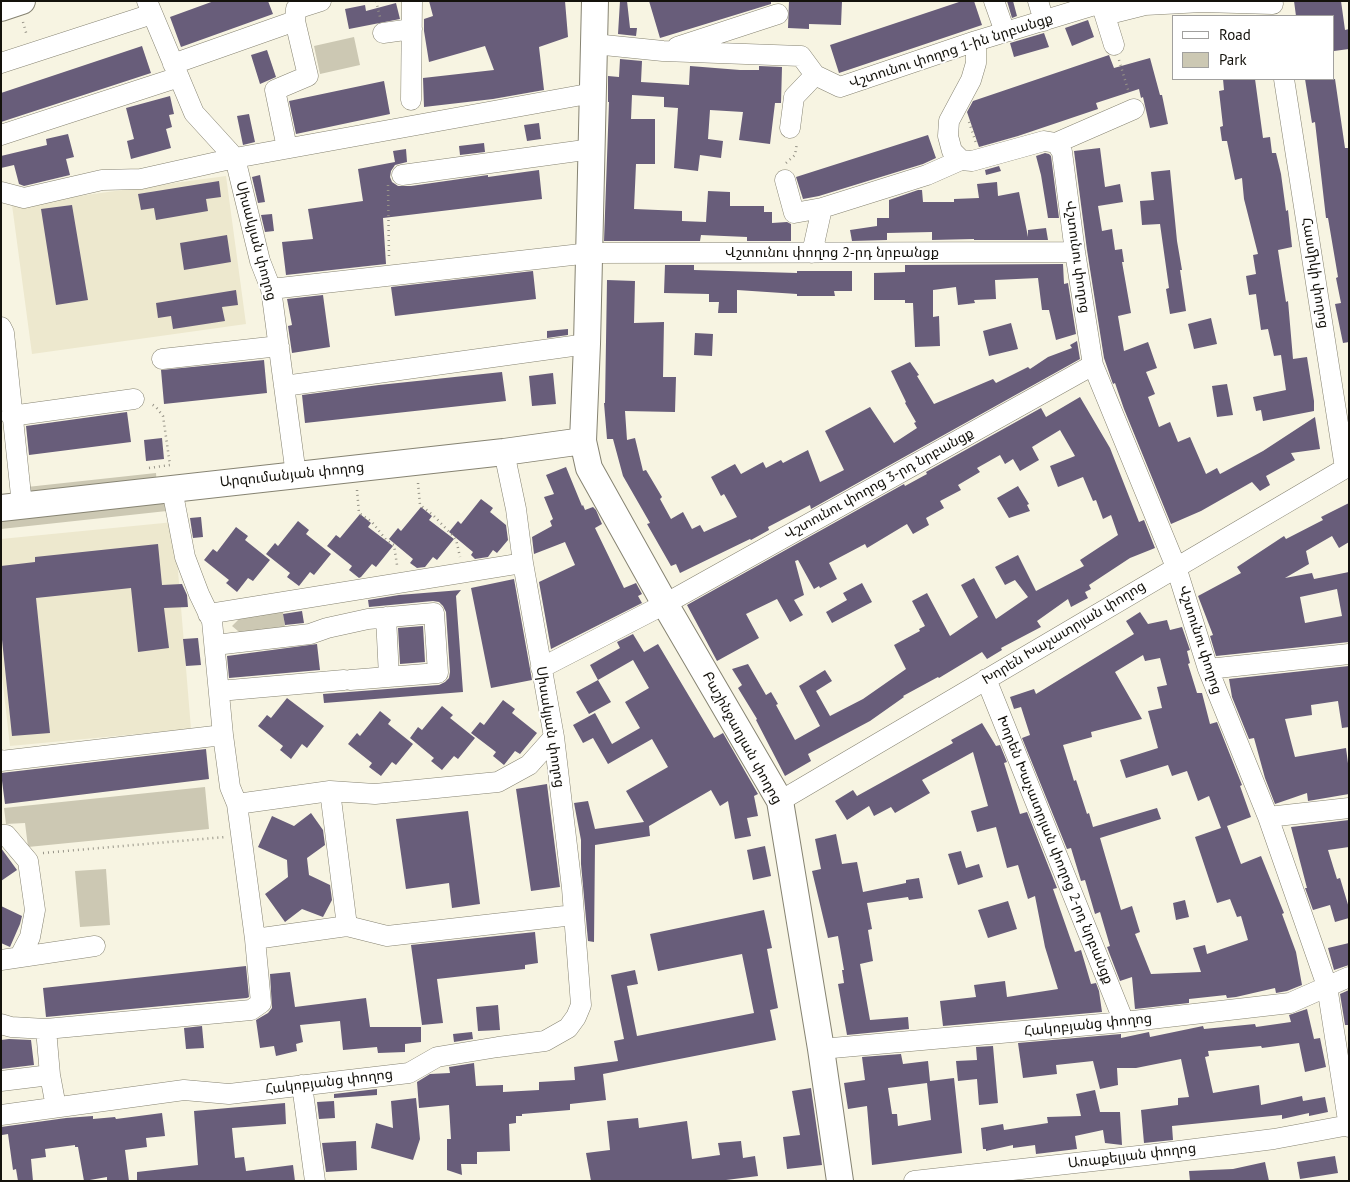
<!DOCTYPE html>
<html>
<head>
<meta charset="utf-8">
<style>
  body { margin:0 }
  #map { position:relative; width:1350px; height:1182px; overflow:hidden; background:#f7f4e2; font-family:"PT Sans",sans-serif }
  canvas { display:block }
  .frame { position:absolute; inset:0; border:2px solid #14120c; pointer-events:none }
  .legend { position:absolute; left:1172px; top:15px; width:162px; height:65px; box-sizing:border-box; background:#fff; border:1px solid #a1a09e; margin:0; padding:6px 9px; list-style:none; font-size:15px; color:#14120c }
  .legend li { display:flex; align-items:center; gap:10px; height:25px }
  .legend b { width:25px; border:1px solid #a1a09e }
</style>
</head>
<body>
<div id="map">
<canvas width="1350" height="1182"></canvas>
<div class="frame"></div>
<ul class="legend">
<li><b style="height:6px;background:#fff"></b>Road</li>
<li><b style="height:14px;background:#ccc8b3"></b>Park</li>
</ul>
</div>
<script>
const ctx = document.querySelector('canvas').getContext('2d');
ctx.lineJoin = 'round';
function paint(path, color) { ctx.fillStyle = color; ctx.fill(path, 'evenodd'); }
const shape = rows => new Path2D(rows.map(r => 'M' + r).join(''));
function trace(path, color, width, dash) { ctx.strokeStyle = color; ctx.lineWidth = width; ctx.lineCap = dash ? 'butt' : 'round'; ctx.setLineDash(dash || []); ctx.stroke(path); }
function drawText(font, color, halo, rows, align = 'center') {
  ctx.font = font + ' "PT Sans","Noto Sans Armenian",sans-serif'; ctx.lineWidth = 4; ctx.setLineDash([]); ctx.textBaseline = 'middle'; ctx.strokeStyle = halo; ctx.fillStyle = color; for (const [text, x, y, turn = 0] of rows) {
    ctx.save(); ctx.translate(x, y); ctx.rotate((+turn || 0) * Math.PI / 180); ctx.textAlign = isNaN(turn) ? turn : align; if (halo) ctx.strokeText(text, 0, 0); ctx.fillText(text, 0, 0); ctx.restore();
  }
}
paint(shape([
  [226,176,246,324,32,354,12,205],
  [174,522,191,729,10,746,1,667,1,539]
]), '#ede8ce');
paint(shape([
  [354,37,360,65,320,74,314,46],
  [156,473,157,486,28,500,27,487],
  [175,496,176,510,1,529,1,515],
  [283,612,285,627,244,636,232,626,245,613],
  [205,787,209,829,28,847,25,823,6,824,4,808],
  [106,869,110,925,80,927,75,871]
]), '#ccc8b3');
paint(shape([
  [214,1,268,1,273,14,181,47,170,17],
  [429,1,565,1,568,37,539,47,544,90,493,99,424,107,423,78,494,70,485,46,429,62,424,31,424,19,433,16],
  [620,1,627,1,630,28,637,28,636,36,618,34],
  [649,1,771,1,771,4,660,38],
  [789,1,842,1,841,25,809,24,809,29,788,28],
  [962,1,974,1,982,25,839,73,830,45],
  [1007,1,1013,1,1017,16,1012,18],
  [1294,1,1341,1,1345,30,1349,29,1349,49,1334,51,1334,16,1296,16],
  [396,3,400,19,349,29,345,9,365,5,366,11],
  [1088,20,1094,37,1072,46,1065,28],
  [1044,33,1049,47,1014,57,1010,43],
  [142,46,151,73,1,122,1,93],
  [267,50,276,77,260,84,251,55],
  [1109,55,1114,68,1150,58,1160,95,1162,95,1168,124,1150,128,1143,97,1141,98,1139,89,1096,103,1098,109,1018,136,979,147,967,112,973,101],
  [620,59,642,61,641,82,689,85,690,66,740,70,759,70,759,66,782,67,781,103,775,103,770,144,739,140,743,112,710,110,708,139,723,141,721,158,700,155,698,171,674,168,678,108,664,107,664,97,632,95,631,119,655,119,655,164,636,164,634,209,682,211,682,221,706,222,708,191,730,192,730,206,764,206,764,212,772,212,772,223,787,222,791,224,791,241,747,241,747,237,701,235,700,241,604,241,609,102,608,102,608,76,619,77],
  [1223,79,1255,79,1263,138,1270,137,1272,153,1276,153,1281,174,1286,211,1288,210,1292,247,1278,250,1286,302,1288,301,1293,359,1307,357,1314,401,1314,411,1263,421,1261,410,1256,411,1253,397,1286,390,1281,355,1274,356,1268,329,1261,330,1256,294,1249,295,1246,276,1256,274,1253,255,1258,254,1244,199,1242,178,1235,180,1227,141,1222,141,1220,127,1223,126,1219,91,1224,90],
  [1305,79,1335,79,1345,148,1349,148,1349,342,1343,343,1335,304,1341,303,1336,278,1338,277,1328,218,1326,218,1315,122,1312,123],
  [384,81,390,114,296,134,289,101],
  [170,96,174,114,169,115,172,127,166,129,171,148,131,159,127,141,134,139,126,108],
  [249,114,255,142,243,145,237,116],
  [539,123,541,139,527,141,524,125],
  [68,134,74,157,66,159,70,175,24,186,19,184,14,165,1,168,1,156,47,145,46,139],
  [928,135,936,158,923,164,819,196,803,199,796,177],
  [484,143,485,152,460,155,459,146],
  [1100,148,1105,187,1120,184,1123,202,1098,206,1102,231,1112,229,1115,250,1122,249,1124,262,1122,262,1131,313,1118,316,1124,351,1148,342,1157,368,1146,372,1155,394,1148,397,1159,427,1170,422,1178,442,1190,437,1206,474,1217,468,1220,474,1263,451,1315,417,1320,449,1291,453,1295,460,1266,476,1270,485,1260,491,1252,482,1201,511,1171,524,1124,409,1115,383,1113,384,1104,358,1087,250,1074,151],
  [406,149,407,162,395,165,391,171,390,177,392,182,398,186,411,186,488,175,488,177,539,170,542,199,383,218,386,264,286,275,282,242,313,239,308,209,363,201,358,169,395,162,393,151],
  [1045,153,1049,154,1051,156,1059,218,1048,218,1041,175,1036,156],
  [999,166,1001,171,986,175,985,170],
  [1170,170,1177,241,1182,270,1180,270,1186,311,1170,314,1166,289,1169,288,1160,224,1142,225,1140,201,1154,200,1151,172],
  [260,175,265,202,258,203,252,177],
  [219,181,221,197,206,199,208,211,156,220,154,208,141,210,138,194],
  [997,182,998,196,1019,192,1028,237,1028,230,1046,228,1048,240,974,240,974,239,932,240,932,232,887,233,887,240,852,241,850,230,877,226,877,218,889,218,889,200,918,190,922,190,923,202,954,202,954,199,979,198,977,184],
  [72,205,88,300,56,305,41,209],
  [272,214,274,231,265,232,261,215],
  [227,235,231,262,184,270,180,243],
  [1063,264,1064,284,1068,283,1076,334,1056,340,1049,310,1042,310,1038,278,995,280,996,299,974,300,975,303,958,305,956,287,933,290,933,317,939,316,940,346,915,347,913,303,905,303,905,300,874,300,874,273,905,272,905,265],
  [665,265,694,265,694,270,797,273,797,271,852,271,852,291,834,291,835,296,797,296,797,294,737,290,737,313,718,313,719,302,709,302,709,294,664,293],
  [533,271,536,299,395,316,391,287],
  [607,280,635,281,634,323,664,322,663,377,676,377,675,412,625,411,627,440,635,438,643,471,646,470,662,497,660,499,671,519,683,512,692,529,700,525,704,532,737,517,724,494,721,496,711,477,735,464,741,474,763,462,766,468,781,460,783,463,808,450,820,482,844,470,825,431,870,407,894,443,917,428,914,423,916,422,905,403,906,402,891,371,910,362,919,375,917,376,934,404,993,379,996,383,1028,367,1030,369,1048,357,1072,348,1070,345,1077,341,1080,359,811,509,810,505,768,527,769,530,751,540,750,539,680,573,676,564,671,566,647,524,650,523,623,476,613,439,607,439,604,403,605,403],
  [236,290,238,305,222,307,225,321,173,329,171,316,158,318,156,303],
  [323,295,330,347,292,353,288,326,292,325,287,299],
  [1211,318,1217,344,1194,349,1188,324],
  [1011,323,1018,349,989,356,983,331],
  [568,329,568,335,547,338,547,331],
  [695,333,713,334,712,356,694,355],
  [264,360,267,393,164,404,161,370],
  [502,372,506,401,305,423,302,395,379,385],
  [553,373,556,404,532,406,529,376],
  [1227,384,1233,415,1217,417,1212,386],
  [1080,397,1110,448,1139,522,1144,520,1155,548,1130,558,1089,585,1091,589,1085,592,1088,598,1071,607,1068,599,1037,621,1041,627,1001,648,1002,650,987,659,982,652,939,678,938,677,903,696,904,697,870,721,808,754,811,761,785,776,756,720,757,719,738,688,742,685,732,669,748,664,766,695,771,692,778,704,776,705,795,740,820,726,799,686,825,670,832,681,816,691,830,716,863,699,906,669,894,645,920,631,919,629,925,626,912,601,927,593,950,636,978,617,961,585,974,578,996,619,1028,597,1015,580,1005,585,995,567,1018,555,1036,591,1084,566,1080,560,1118,535,1111,515,1103,519,1096,500,1093,501,1083,477,1058,487,1050,466,1075,456,1060,430,1032,447,1039,460,1020,471,1013,459,1005,464,1000,455,977,468,980,472,958,485,961,490,940,501,944,508,926,518,929,525,913,534,907,524,867,548,865,544,829,563,837,579,820,588,819,586,814,589,798,560,795,561,804,595,794,600,803,615,790,622,777,599,746,614,759,638,717,661,687,605,904,484,905,486,927,474,926,472,1041,408,1046,417],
  [127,412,131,442,29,455,26,426],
  [162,438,164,459,146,461,144,440],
  [566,467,582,506,583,505,585,510,593,507,596,510,602,524,595,528,624,588,636,583,642,594,638,596,642,603,551,649,539,582,575,565,565,542,534,554,532,537,552,526,550,521,553,519,544,497,554,494,546,475],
  [1018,486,1029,504,1027,505,1030,511,1009,518,997,498],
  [481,499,493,508,490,512,506,525,508,540,497,553,493,550,488,557,475,559,471,555,473,552,449,532,458,521,461,524],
  [1349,503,1349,542,1339,548,1332,536,1306,551,1309,564,1285,578,1312,573,1314,579,1349,572,1349,642,1216,656,1210,636,1213,635,1198,596,1241,573,1237,567,1284,536,1286,539,1323,520,1321,517],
  [1337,589,1342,616,1305,623,1300,597],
  [421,507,432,516,429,520,454,539,437,560,433,557,425,567,417,568,410,563,413,559,389,539,398,528,401,531],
  [360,514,371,523,368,527,393,546,376,567,372,564,361,577,359,578,349,570,352,566,327,546,336,535,340,538],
  [201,517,203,537,193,538,190,518],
  [298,521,309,530,306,534,331,554,314,575,310,572,299,586,287,577,290,573,266,554,275,543,278,546],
  [236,527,248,536,245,540,270,560,253,581,248,578,237,592,226,583,229,580,204,560,213,549,217,552],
  [158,544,162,585,182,584,187,595,188,607,164,608,169,648,138,652,131,588,36,598,50,733,12,736,1,630,1,566,35,562,35,557],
  [514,579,532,680,491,688,471,588],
  [862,583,872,602,832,623,826,612,847,600,843,593],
  [461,590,456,596,463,692,324,703,323,694,439,685,445,682,449,678,450,672,446,612,443,606,439,602,433,601,369,607,368,600,399,595],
  [302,611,304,623,285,625,283,614],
  [1140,612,1148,624,1167,620,1170,630,1182,627,1190,650,1187,651,1190,663,1188,664,1197,693,1202,693,1210,724,1217,722,1242,785,1240,786,1251,817,1227,826,1241,864,1261,856,1284,913,1282,914,1296,952,1302,985,1287,991,1276,993,1275,988,1236,997,1227,998,1226,995,1189,999,1189,1003,1135,1009,1132,977,1120,981,1107,947,1110,946,1100,912,1095,914,1085,880,1081,881,1071,848,1067,849,1022,738,1030,735,1021,707,1014,709,1010,697,1034,689,1036,694,1134,634,1126,621],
  [1143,655,1145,661,1160,658,1167,685,1157,687,1162,708,1148,711,1158,748,1120,760,1126,778,1168,765,1172,776,1187,771,1198,801,1209,796,1221,828,1195,837,1217,903,1230,899,1237,917,1241,916,1248,940,1207,954,1205,945,1193,948,1201,972,1151,974,1135,934,1140,932,1132,906,1121,910,1100,838,1161,819,1157,808,1093,827,1089,813,1087,814,1076,780,1074,781,1063,745,1092,737,1091,732,1142,719,1115,672],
  [423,626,425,662,400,664,398,628],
  [633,634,644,652,658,644,714,738,723,733,758,794,754,796,758,816,747,818,751,836,735,839,728,801,720,806,711,790,649,826,650,836,595,845,594,942,588,941,581,864,581,840,574,803,588,801,595,829,644,822,626,791,668,767,652,739,608,764,593,738,583,743,573,725,595,713,612,744,640,728,625,702,649,688,633,660,598,680,590,665,620,648,617,642],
  [198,638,201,665,186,666,183,639],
  [317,644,320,670,229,678,227,656],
  [1349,666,1349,727,1342,728,1338,701,1311,705,1312,715,1285,719,1295,757,1346,748,1349,771,1349,794,1308,801,1307,793,1275,804,1265,778,1254,738,1249,739,1232,697,1229,679],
  [598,680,611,702,589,714,576,692],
  [287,698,324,726,307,748,302,744,291,759,280,750,283,746,258,726,267,715,271,718],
  [503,700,515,709,512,713,537,733,520,754,515,751,504,765,493,756,496,752,471,733,480,722,484,725],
  [442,706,453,715,450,718,475,738,458,759,454,756,442,770,431,761,434,758,410,738,418,727,422,730],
  [380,711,391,720,388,724,413,744,396,765,392,762,381,776,369,767,372,763,348,744,357,733,360,736],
  [982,723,996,746,1000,745,1007,762,1004,763,1020,814,1027,812,1057,888,1053,889,1075,952,1081,950,1091,984,1096,983,1099,991,1102,1012,943,1026,940,1001,976,997,974,985,1005,981,1007,997,1058,989,1045,947,1035,896,1028,899,1018,865,1007,868,996,827,977,832,971,811,988,806,973,752,922,780,930,793,895,813,891,807,874,816,869,806,847,820,835,801,853,790,857,796,953,743,951,740],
  [206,749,209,779,5,804,1,773],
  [547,784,560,887,531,891,516,789],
  [468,811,480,904,452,908,449,883,406,889,396,819],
  [311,813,323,830,325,845,307,858,309,875,330,885,332,900,323,917,302,909,285,922,265,894,288,877,287,860,258,847,272,816,294,826],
  [1349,820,1349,847,1328,850,1337,879,1340,878,1349,908,1349,918,1335,922,1330,905,1313,910,1305,888,1307,888,1291,827],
  [836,834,842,864,857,862,863,892,906,883,906,880,919,878,923,898,909,900,908,897,867,903,872,929,868,930,873,961,860,964,870,1020,908,1017,909,1029,847,1035,838,984,844,983,842,970,844,970,838,936,828,938,812,871,821,869,815,839],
  [765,846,771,876,753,880,747,850],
  [1,848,17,870,1,881],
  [961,851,966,868,979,864,983,877,958,885,948,854],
  [1185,900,1189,917,1176,920,1173,903],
  [1008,901,1017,929,988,938,978,910],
  [1,906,22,916,20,924,10,947,1,943],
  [764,910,772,948,767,949,778,1008,770,1010,776,1040,603,1074,606,1100,570,1104,570,1110,522,1114,522,1116,516,1116,516,1123,509,1124,510,1151,477,1152,477,1164,461,1164,462,1175,447,1170,447,1139,451,1139,449,1105,419,1108,417,1082,430,1074,450,1073,449,1067,474,1063,476,1086,503,1085,503,1092,539,1090,539,1082,575,1080,574,1067,618,1061,614,1041,624,1039,611,975,635,970,638,984,627,986,637,1036,754,1013,742,954,658,971,650,934],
  [535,932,538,963,525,965,525,969,437,979,443,1023,422,1025,411,945],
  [1349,943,1349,965,1334,970,1328,948],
  [246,966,249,997,247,998,46,1017,43,988],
  [290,972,295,1007,366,998,370,1027,421,1027,421,1042,405,1044,405,1052,378,1053,377,1047,343,1050,340,1021,300,1025,303,1042,296,1044,297,1051,276,1056,274,1046,260,1048,256,1020,268,1013,272,1008,270,974],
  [1349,990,1349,1025,1345,1025,1340,994],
  [498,1005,500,1030,478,1031,476,1007],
  [1307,1009,1314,1039,1320,1038,1326,1067,1305,1072,1299,1043,1262,1048,1261,1046,1208,1051,1209,1056,1205,1057,1213,1093,1259,1085,1261,1105,1302,1096,1303,1101,1325,1097,1328,1112,1309,1116,1309,1113,1282,1119,1282,1115,1172,1126,1173,1140,1144,1143,1141,1110,1178,1105,1178,1098,1189,1097,1181,1059,1136,1068,1117,1068,1118,1085,1100,1089,1093,1061,1056,1065,1057,1074,1023,1078,1018,1043,1121,1034,1121,1038,1149,1032,1150,1037,1203,1026,1204,1029,1255,1024,1256,1027,1291,1022,1289,1015],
  [202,1026,204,1048,186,1049,184,1028],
  [472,1032,473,1039,454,1042,453,1034],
  [9,1039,31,1040,34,1065,1,1069,1,1040],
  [993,1046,998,1103,979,1105,977,1079,958,1081,956,1061,977,1060,976,1047],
  [901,1054,903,1064,928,1061,930,1081,954,1078,962,1153,872,1165,867,1106,848,1109,844,1083,865,1080,862,1057],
  [927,1083,931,1120,898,1126,897,1114,892,1114,888,1088],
  [811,1088,822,1165,787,1169,783,1137,800,1135,792,1091],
  [377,1089,377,1095,334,1098,334,1094],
  [1095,1090,1100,1112,1120,1112,1122,1145,1105,1143,1103,1130,1075,1136,1077,1149,1036,1154,1035,1145,1013,1148,1013,1145,986,1151,986,1149,983,1149,981,1128,1003,1124,1004,1130,1048,1123,1047,1117,1081,1116,1076,1094],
  [416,1098,420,1139,413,1160,371,1148,376,1123,393,1128,391,1101],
  [334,1101,335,1118,319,1119,317,1102],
  [285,1103,286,1124,232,1128,235,1158,244,1157,246,1171,293,1165,295,1181,137,1181,137,1172,198,1165,194,1111],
  [162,1113,165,1136,146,1138,147,1147,125,1150,129,1181,107,1181,107,1177,84,1181,78,1147,75,1147,75,1145,45,1149,46,1157,31,1159,33,1181,18,1181,16,1169,13,1170,8,1134,2,1135,1,1127,66,1118,93,1116,93,1119,115,1117,116,1119],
  [638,1118,639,1128,687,1121,692,1159,720,1155,718,1143,741,1141,743,1158,755,1156,758,1176,718,1181,591,1181,586,1153,610,1150,607,1121],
  [356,1141,357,1170,326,1172,322,1143],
  [1335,1156,1338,1173,1300,1179,1297,1162],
  [1265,1162,1269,1181,1190,1181,1189,1171,1233,1169]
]), '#685d7a');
const minor = shape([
  [147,1,194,113,235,158,260,261,271,289,296,475],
  [994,1,1005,32],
  [1038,1,1044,21],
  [1101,3,1114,45],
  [1105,15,1145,5,1202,2,1273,4],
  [383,33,412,29],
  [976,41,976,63,971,80,949,121,948,136,952,151,961,160,972,161,1044,141,1056,143,1062,152,1075,252,1093,365,1176,567,1208,669,1268,817,1327,986,1349,1127],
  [594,44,663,51,801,56,815,75,840,87,976,41,1108,1],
  [677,47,778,14],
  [1,63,152,14],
  [173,64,295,21],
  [1284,79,1345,468],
  [411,100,412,1],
  [790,128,794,97,815,75],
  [1,135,179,77],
  [1056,143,1134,109],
  [287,148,275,90,308,76,295,21,296,9,321,1],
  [402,175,592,149],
  [785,180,794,213,822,208],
  [1,192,24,198,102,180,141,179,235,158,593,93],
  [812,253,822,208,927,175,961,160],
  [271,289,590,253,1075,252],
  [1,327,4,333,22,505],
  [162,359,279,346],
  [284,386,587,344],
  [11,416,134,399],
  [208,614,523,563],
  [386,617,389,677],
  [215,645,310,634,327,628,368,619,434,613,438,673,350,680],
  [541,668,665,604,1093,365],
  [1208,669,1349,654],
  [986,679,1124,1022],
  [219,691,344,680],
  [1,760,1,761,223,735,212,621,199,594,185,557,172,489],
  [330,791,375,794,498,782,529,765,554,737],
  [780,801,1349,466],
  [237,804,330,791,347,926],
  [1268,817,1349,808],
  [1,835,6,835,28,861,35,910,30,937,20,956],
  [255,939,347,926,387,936,574,915],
  [1,960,95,946],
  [1,1024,11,1027,46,1029,251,1010,261,1003,255,939,237,804,230,787,223,735],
  [46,1029,50,1075],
  [821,1049,1124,1022,1290,1003,1349,977],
  [1,1081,50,1075,56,1107],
  [302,1085,315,1181],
  [1,1115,184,1090,229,1094,409,1073,437,1057,498,1047,545,1041,568,1028,576,1017,581,1005,572,888,554,737,523,563,516,509,504,452],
  [914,1181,1147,1155,1274,1139,1349,1125]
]);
const major = shape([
  [595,1,587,344,583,441,589,468,665,604,780,801,821,1049,840,1181],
  [1,8,22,1],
  [1,508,504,452,583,441]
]);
trace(minor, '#868372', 21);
trace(major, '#868372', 28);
trace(shape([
  [376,1,380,17],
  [23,22,27,36],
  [1119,60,1129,93],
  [969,122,976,143],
  [786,163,795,155,797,143],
  [388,185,389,259],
  [149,468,170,465,163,416,156,407,150,403],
  [418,483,420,505,433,515,456,539,460,557],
  [357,490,359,513,372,522,387,541,394,545,397,565],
  [43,853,225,837]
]), '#969387', 2.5, [1, 4]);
trace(minor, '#fff', 20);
trace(major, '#fff', 26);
drawText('14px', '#14120c', '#fff', [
  ["Վշտունու փողոց 1-ին նրբանցք",951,51,-18],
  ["Սիսակյան փողոց",256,241,75],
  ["Վշտունու փողոց 2-րդ նրբանցք",832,253],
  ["Վշտունու փողոց",1077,257,82],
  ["Հասմիկի փողոց",1315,273,81],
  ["Արզումանյան փողոց",292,475,-6],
  ["Վշտունու փողոց 3-րդ նրբանցք",879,484,-29],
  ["Խորեն Խաչատրյան փողոց",1064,633,-31],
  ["Վշտունու փողոց",1200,640,72],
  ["Սիսակյան փողոց",550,727,81],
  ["Բաշինջաղյան փողոց",742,738,61],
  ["Խորեն Խաչատրյան փողոց 2-րդ նրբանցք",1055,850,68],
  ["Հակոբյանց փողոց",1088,1025,-6],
  ["Հակոբյանց փողոց",329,1082,-7],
  ["Առաքելյան փողոց",1132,1156,-7]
]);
</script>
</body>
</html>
